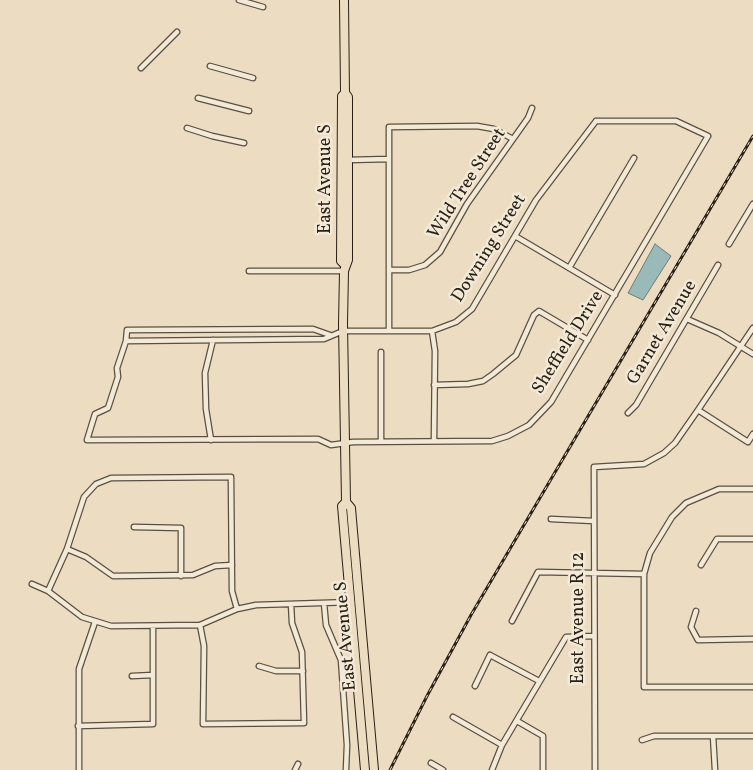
<!DOCTYPE html>
<html>
<head>
<meta charset="utf-8">
<style>
  body { margin:0 }
  canvas { display:block; background:#ecddc2 }
</style>
</head>
<body>
<canvas width="753" height="770"></canvas>
<script>
const ctx = document.querySelector('canvas').getContext('2d');
ctx.lineJoin = 'round';
function paint(path, color) { ctx.fillStyle = color; ctx.fill(path, 'evenodd'); }
const shape = rows => new Path2D(rows.map(r => 'M' + r).join(''));
function trace(path, color, width, dash) { ctx.strokeStyle = color; ctx.lineWidth = width; ctx.lineCap = dash ? 'butt' : 'round'; ctx.setLineDash(dash || []); ctx.stroke(path); }
function drawText(font, color, halo, rows, align = 'center') {
  ctx.font = font + ' Vollkorn,serif'; ctx.lineWidth = 5; ctx.setLineDash([]); ctx.textBaseline = 'middle'; ctx.strokeStyle = halo; ctx.fillStyle = color; for (const [text, x, y, turn = 0] of rows) {
    ctx.save(); ctx.translate(x, y); ctx.rotate((+turn || 0) * Math.PI / 180); ctx.textAlign = isNaN(turn) ? turn : align; if (halo) ctx.strokeText(text, 0, 0); ctx.fillText(text, 0, 0); ctx.restore();
  }
}
const water = shape([
  [655,244,671,256,643,300,628,293,655,244]
]);
paint(water, '#9ababa');
trace(water, '#6d7c78', 1);
const street = shape([
  [239,0,263,7],
  [210,66,253,78],
  [141,68,177,32],
  [198,98,249,111],
  [596,121,676,121,708,136,551,402,529,425,508,436,492,441,353,442,331,445,318,439,87,440,95,414,108,408,118,377,117,368,126,341,324,339,343,331,432,331,456,322,472,309,536,200,596,121],
  [187,128,212,136,244,143],
  [348,160,389,159],
  [515,236,615,295],
  [729,244,753,204],
  [569,268,634,158],
  [389,270,409,270,425,265,440,252,467,204,528,118,532,108],
  [249,271,344,271],
  [687,319,719,333,753,354],
  [389,331,389,127,477,126,494,129,513,139],
  [432,331,435,351,434,441],
  [126,341,127,330,313,329,330,335],
  [381,352,381,442],
  [434,385,468,384,483,381,493,374,516,355,534,315,539,311,588,340],
  [698,410,748,442,753,434],
  [628,413,636,405,718,265],
  [211,440,206,409,205,373,213,340],
  [753,489,719,489,686,503,672,517,650,553,644,574,644,687,753,687],
  [551,519,594,521],
  [134,527,181,528,181,576],
  [67,549,86,557,113,576,193,575,215,566,232,565],
  [701,565,717,539,753,539],
  [32,584,48,591,82,617,111,626,200,625,237,609,256,605,352,602],
  [48,591,67,549,84,497,96,484,111,478,231,477,232,591,237,609],
  [324,603,326,625,341,660,347,745,346,770],
  [696,611,691,627,698,640,753,639],
  [512,621,538,572,644,574],
  [200,625,204,646,203,724,304,723,302,652,292,623,291,604],
  [259,666,276,671,303,671],
  [132,676,153,675],
  [475,686,490,655,539,681],
  [453,717,502,745],
  [517,721,543,736,543,770],
  [78,726,153,724,153,626],
  [713,736,715,770],
  [642,740,654,736,753,736],
  [431,763,443,770],
  [79,770,79,669,95,622],
  [295,770,298,764],
  [492,770,502,745,566,637,593,636],
  [595,770,594,467,644,464,664,453,675,443,698,410,753,328]
]);
const primary = shape([
  [344,0,345,93,348,97,348,260,344,271,343,324,346,502,342,506,365,770],
  [345,265,341,261,342,96,345,93],
  [346,502,351,508,352,520,374,770]
]);
trace(street, '#5a4f41', 7);
trace(primary, '#2a2016', 10);
trace(street, '#f3e9d7', 4.5);
trace(primary, '#ecddc2', 8);
const rail = shape([
  [390,770,427,696,471,615,753,136]
]);
trace(rail, '#2a2016', 3);
trace(rail, '#f3e9d7', 1, [4]);
drawText('18px', '#2a2016', '#f3e9d7', [
  ["East Avenue S",327,179,-90],
  ["Wild Tree Street",468,184,-57],
  ["Downing Street",490,249,-58],
  ["Garnet Avenue",663,333,-59],
  ["Sheffield Drive",569,343,-58],
  ["East Avenue R 12",580,618,-90],
  ["East Avenue S",347,636,-95]
]);
</script>
</body>
</html>
